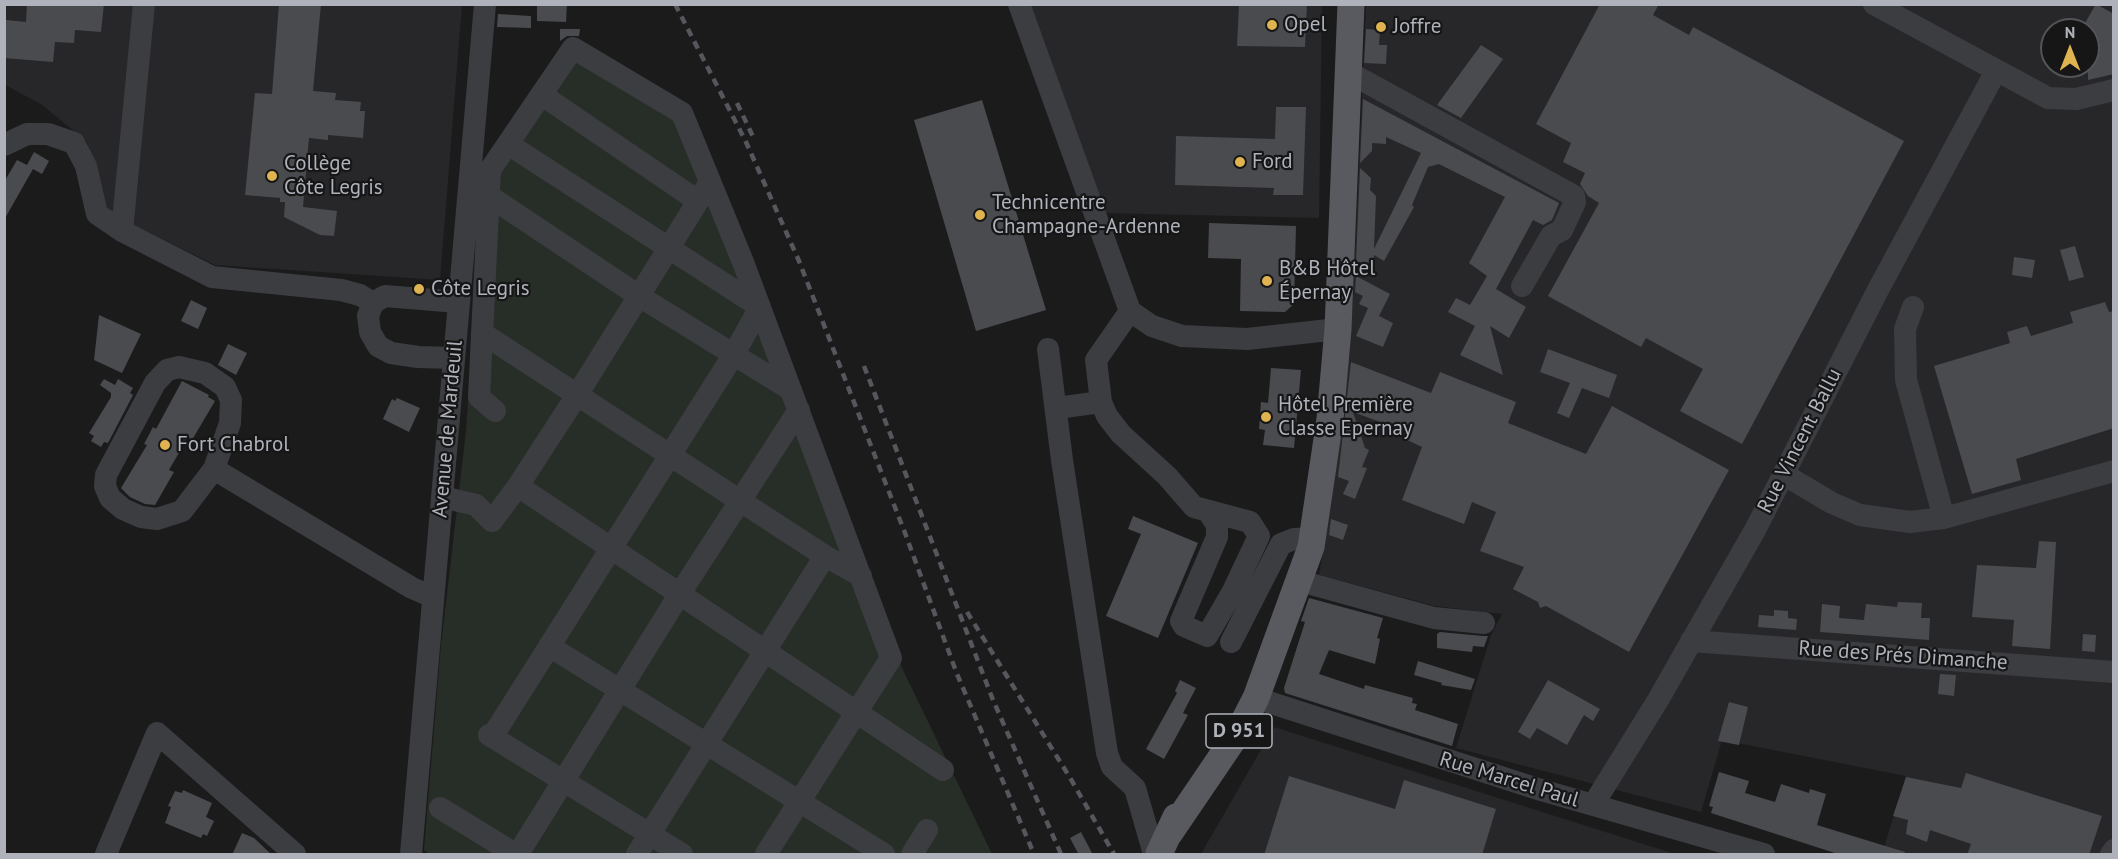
<!DOCTYPE html>
<html>
<head>
<meta charset="utf-8">
<style>
  body { margin:0 }
  #map { position:relative; width:2118px; height:859px; overflow:hidden; background:#1b1b1c; font-family:"PT Sans",sans-serif }
  canvas { display:block }
  .frame { position:absolute; inset:0; border:6px solid #afb2ba; pointer-events:none }
  .north { position:absolute; left:2040px; top:18px; width:60px; height:60px; box-sizing:border-box; background:#161617; border:2px solid #535458; border-radius:50%; rotate:0deg; font-size:16px; font-weight:700; line-height:24px; text-align:center; color:#afb2ba }
  .north::after { content:''; display:block; margin:auto; width:21px; height:27px; background:#deb350; clip-path:polygon(50% 0,100% 100%,50% 72%,0 100%) }
</style>
</head>
<body>
<div id="map">
<canvas width="2118" height="859"></canvas>
<div class="frame"></div>
<div class="north">N</div>
</div>
<script>
const ctx = document.querySelector('canvas').getContext('2d');
ctx.lineJoin = 'round';
function paint(path, color) { ctx.fillStyle = color; ctx.fill(path, 'evenodd'); }
const shape = rows => new Path2D(rows.map(r => 'M' + r).join(''));
function trace(path, color, width, dash) { ctx.strokeStyle = color; ctx.lineWidth = width; ctx.lineCap = dash ? 'butt' : 'round'; ctx.setLineDash(dash || []); ctx.stroke(path); }
function drawText(font, color, halo, rows, align = 'center') {
  ctx.font = font + ' "PT Sans",sans-serif'; ctx.lineWidth = 4.5; ctx.setLineDash([]); ctx.textBaseline = 'middle'; ctx.strokeStyle = halo; ctx.fillStyle = color; for (const [text, x, y, turn = 0] of rows) {
    ctx.save(); ctx.translate(x, y); ctx.rotate((+turn || 0) * Math.PI / 180); ctx.textAlign = isNaN(turn) ? turn : align; if (halo) ctx.strokeText(text, 0, 0); ctx.fillText(text, 0, 0); ctx.restore();
  }
}
paint(shape([
  [4,5,462,5,440,280,215,265,104,210,87,142,41,104,5,85],
  [1027,5,1322,5,1319,218,1106,213],
  [1366,5,2113,5,2113,854,1882,854,1906,776,1722,740,1701,812,1456,748,1491,635,1502,614,1435,606,1319,575,1330,510,1353,300],
  [2052,30,2088,30,2088,66,2052,66],
  [1274,727,1675,854,1201,854]
]), '#272729');
paint(shape([
  [568,44,690,113,813,420,902,668,992,854,430,854,424,850,441,645,466,431,484,169]
]), '#272e28');
paint(shape([
  [27,4,104,4,101,32,75,30,74,43,55,42,53,62,4,58,6,20,26,22],
  [279,4,321,4,313,91,336,93,335,100,361,102,360,111,365,111,363,138,328,135,328,140,309,138,303,207,337,211,334,236,320,235,284,217,285,202,280,202,280,198,245,195,255,93,272,94],
  [537,4,567,4,566,22,537,21],
  [1239,4,1307,4,1305,47,1237,46],
  [1600,4,1659,4,1653,15,1689,35,1693,27,1904,141,1742,444,1680,411,1703,369,1646,338,1641,347,1548,296,1599,203,1588,196,1580,184,1585,173,1563,162,1571,143,1536,124],
  [2096,4,2114,14,2114,74,2088,80,2088,30,2081,30],
  [498,14,531,16,531,28,497,27],
  [560,29,580,29,579,36,567,36,560,41],
  [1366,29,1380,30,1379,45,1387,45,1386,64,1364,63],
  [1481,45,1503,59,1461,118,1437,105],
  [1363,99,1559,203,1552,220,1543,225,1533,220,1496,289,1526,307,1509,338,1490,326,1503,375,1460,355,1475,326,1448,312,1456,298,1470,305,1487,276,1469,263,1505,197,1439,164,1428,167,1412,205,1414,207,1384,261,1374,255,1373,263,1356,262,1360,168,1371,178,1370,190,1376,196,1374,249,1421,153,1386,137,1386,144,1372,143,1372,151,1360,163],
  [982,100,1046,310,976,331,914,120],
  [1276,107,1306,107,1303,195,1273,195,1274,188,1175,185,1176,136,1275,139],
  [34,152,49,161,42,174,33,169,4,220,4,182,17,160,31,167,27,165],
  [1209,223,1296,226,1294,304,1285,312,1240,311,1241,259,1208,258],
  [2075,246,2084,277,2069,281,2060,250],
  [2014,257,2035,260,2032,278,2012,275],
  [1356,276,1390,294,1379,316,1393,323,1383,347,1356,336,1368,308,1359,304,1363,296,1355,292],
  [191,300,207,308,198,329,181,321],
  [2105,302,2109,312,2114,311,2114,428,2016,459,2021,480,1972,494,1934,366,2010,343,2007,332,2027,326,2031,336,2073,323,2070,312],
  [99,315,141,334,122,373,94,360],
  [228,344,247,353,236,375,218,365],
  [1548,349,1617,375,1609,398,1582,388,1569,418,1557,413,1570,383,1540,372],
  [1351,362,1431,393,1440,372,1516,402,1508,423,1586,454,1612,406,1729,470,1629,652,1546,606,1540,608,1538,602,1513,589,1524,567,1480,551,1496,512,1472,502,1464,524,1402,500,1422,447,1407,440,1410,433,1353,412,1365,448,1369,450,1362,467,1367,468,1355,499,1343,494,1349,481,1338,477],
  [1271,368,1301,370,1294,448,1263,445,1265,430,1259,429,1261,402,1268,403],
  [104,379,115,385,118,379,133,388,130,393,133,395,108,443,104,442,101,447,91,441,94,436,89,433,111,397,111,393,100,385],
  [182,381,209,395,208,397,215,401,192,440,188,437,169,470,174,472,155,505,145,504,130,497,121,488,147,445,144,444,153,427,156,429],
  [397,398,420,408,409,432,383,419,392,399,395,401],
  [1133,516,1198,543,1158,638,1106,616,1141,534,1128,529],
  [1331,519,1348,525,1343,540,1329,535],
  [2039,541,2056,542,2050,649,2012,646,2014,620,1972,617,1977,565,2036,568],
  [1309,598,1383,618,1377,638,1380,639,1375,664,1329,650,1319,674,1364,689,1365,685,1413,698,1412,703,1417,704,1415,710,1458,724,1452,746,1285,693,1284,688,1305,622,1301,621],
  [1898,602,1922,603,1921,618,1930,618,1929,640,1820,632,1822,604,1840,606,1839,618,1864,620,1866,604,1897,607],
  [1774,610,1788,611,1788,618,1797,619,1796,630,1758,627,1759,615,1774,616],
  [1440,632,1483,636,1488,636,1484,647,1473,646,1472,652,1437,648,1437,634],
  [2083,634,2096,635,2095,652,2082,651],
  [1418,661,1475,679,1471,690,1441,685,1442,683,1414,675],
  [1940,674,1956,675,1954,696,1938,694],
  [1180,680,1196,688,1183,713,1188,715,1164,759,1146,749,1177,693,1175,691],
  [1548,680,1600,709,1593,721,1584,715,1567,745,1537,728,1530,739,1518,732],
  [1729,702,1748,707,1739,745,1718,741],
  [1719,772,1749,781,1745,793,1775,802,1781,784,1809,793,1810,789,1826,794,1817,825,1905,852,1904,855,1841,855,1711,813,1713,807,1709,806],
  [1966,773,2102,816,2089,855,1967,855,1971,844,1930,830,1927,842,1906,834,1908,820,1893,816,1906,777,1961,788],
  [1289,776,1395,809,1404,780,1496,809,1482,855,1264,855],
  [183,790,212,803,206,817,214,821,207,836,203,834,201,838,165,823,171,807,168,806,175,791,182,793],
  [1081,832,1093,855,1079,855,1070,838],
  [242,833,254,838,272,855,232,855]
]), '#4a4b4e');
trace(shape([
  [1019,4,1130,311,1152,326,1182,336,1247,339,1338,329],
  [1874,4,2048,98,2076,99,2114,90],
  [1348,72,1574,196,1575,202,1562,230,1551,236,1522,286],
  [542,95,698,201],
  [4,145,27,134,48,134,74,143,86,166,97,214,122,231,212,277,341,290,360,295,373,303],
  [489,196,639,296,791,390],
  [122,231,144,4],
  [1913,307,1905,329,1906,380,1944,518],
  [1130,311,1096,360,1101,402,1107,416,1121,434,1167,476,1194,507,1250,522,1259,536,1233,591,1207,636,1184,626,1181,621,1217,537,1217,525,1209,513],
  [482,333,825,556,861,576],
  [1048,349,1062,460,1107,753,1112,767,1135,788,1154,854],
  [454,358,418,357,391,353,378,346,370,332,368,316,373,303,385,296,458,302],
  [1057,408,1101,402],
  [495,411,479,397,490,170,573,48,682,113,743,262,891,658,766,854],
  [214,469,182,511,157,519,141,517,123,509,110,498,105,486,106,475,155,383,167,370,179,367,205,373,225,387,231,400,230,423,214,469,412,588,433,597],
  [1783,474,1832,503,1860,515,1910,522,1944,518,2114,471],
  [518,486,943,770],
  [442,497,476,505,492,521,518,486,577,395,710,182],
  [1300,581,1434,618,1484,623],
  [1691,641,2114,672],
  [1231,642,1281,544,1294,539,1313,538],
  [549,646,884,854],
  [1256,698,1541,790,1764,854],
  [489,735,682,854],
  [492,737,734,354,760,307,508,144],
  [1593,805,1658,700,1755,530,1879,288,1996,71],
  [440,808,515,854],
  [106,854,157,733,295,854],
  [411,854,485,4],
  [518,854,679,595,799,410],
  [637,854,825,556],
  [912,854,927,830],
  [2111,854,2114,850]
]), '#3c3d41', 22);
trace(shape([
  [1169,834,1239,731,1256,698,1311,547,1330,419,1338,329,1351,4],
  [1159,854,1176,817]
]), '#585a60', 27);
trace(shape([
  [675,4,746,142,799,261,905,533,957,674,1034,854],
  [737,103,755,141],
  [864,366,993,700,1061,854],
  [967,612,1069,776,1114,854]
]), '#55575c', 4.5, [8, 6]);
for (const [x, y, r, color] of [
  [1272,25,6,"#deb350"],
  [1381,27,6,"#deb350"],
  [1240,162,6,"#deb350"],
  [272,176,6,"#deb350"],
  [980,215,6,"#deb350"],
  [1267,281,6,"#deb350"],
  [419,289,6,"#deb350"],
  [1266,417,6,"#deb350"],
  [165,445,6,"#deb350"]
]) { const dot = new Path2D(); dot.arc(x, y, r, 0, 2 * Math.PI); ctx.fillStyle = color; ctx.fill(dot); trace(dot, '#161617', 2); }
for (const [x, y, w] of [
  [1239,731,66]
]) { const box = new Path2D(); box.roundRect(x - w / 2, y - 17, w, 34, 4.5); ctx.fillStyle = '#161617'; ctx.fill(box); trace(box, '#afb2ba', 1.5); }
drawText('bold 20px', '#afb2ba', null, [
  ["D 951",1239,731]
]);
drawText('21px', '#afb2ba', '#161617', [
  ["Opel",1284,25],
  ["Joffre",1393,27],
  ["Ford",1252,162],
  ["Collège",284,164],
  ["Côte Legris",284,188],
  ["Technicentre",992,203],
  ["Champagne-Ardenne",992,227],
  ["B&B Hôtel",1279,269],
  ["Épernay",1279,293],
  ["Côte Legris",431,289],
  ["Hôtel Première",1278,405],
  ["Classe Epernay",1278,429],
  ["Fort Chabrol",177,445]
], 'left');
drawText('21px', '#afb2ba', '#161617', [
  ["Avenue de Mardeuil",448,429,-85],
  ["Rue Vincent Ballu",1800,441,-63],
  ["Rue des Prés Dimanche",1903,656,4],
  ["Rue Marcel Paul",1509,780,17]
]);
</script>
</body>
</html>
